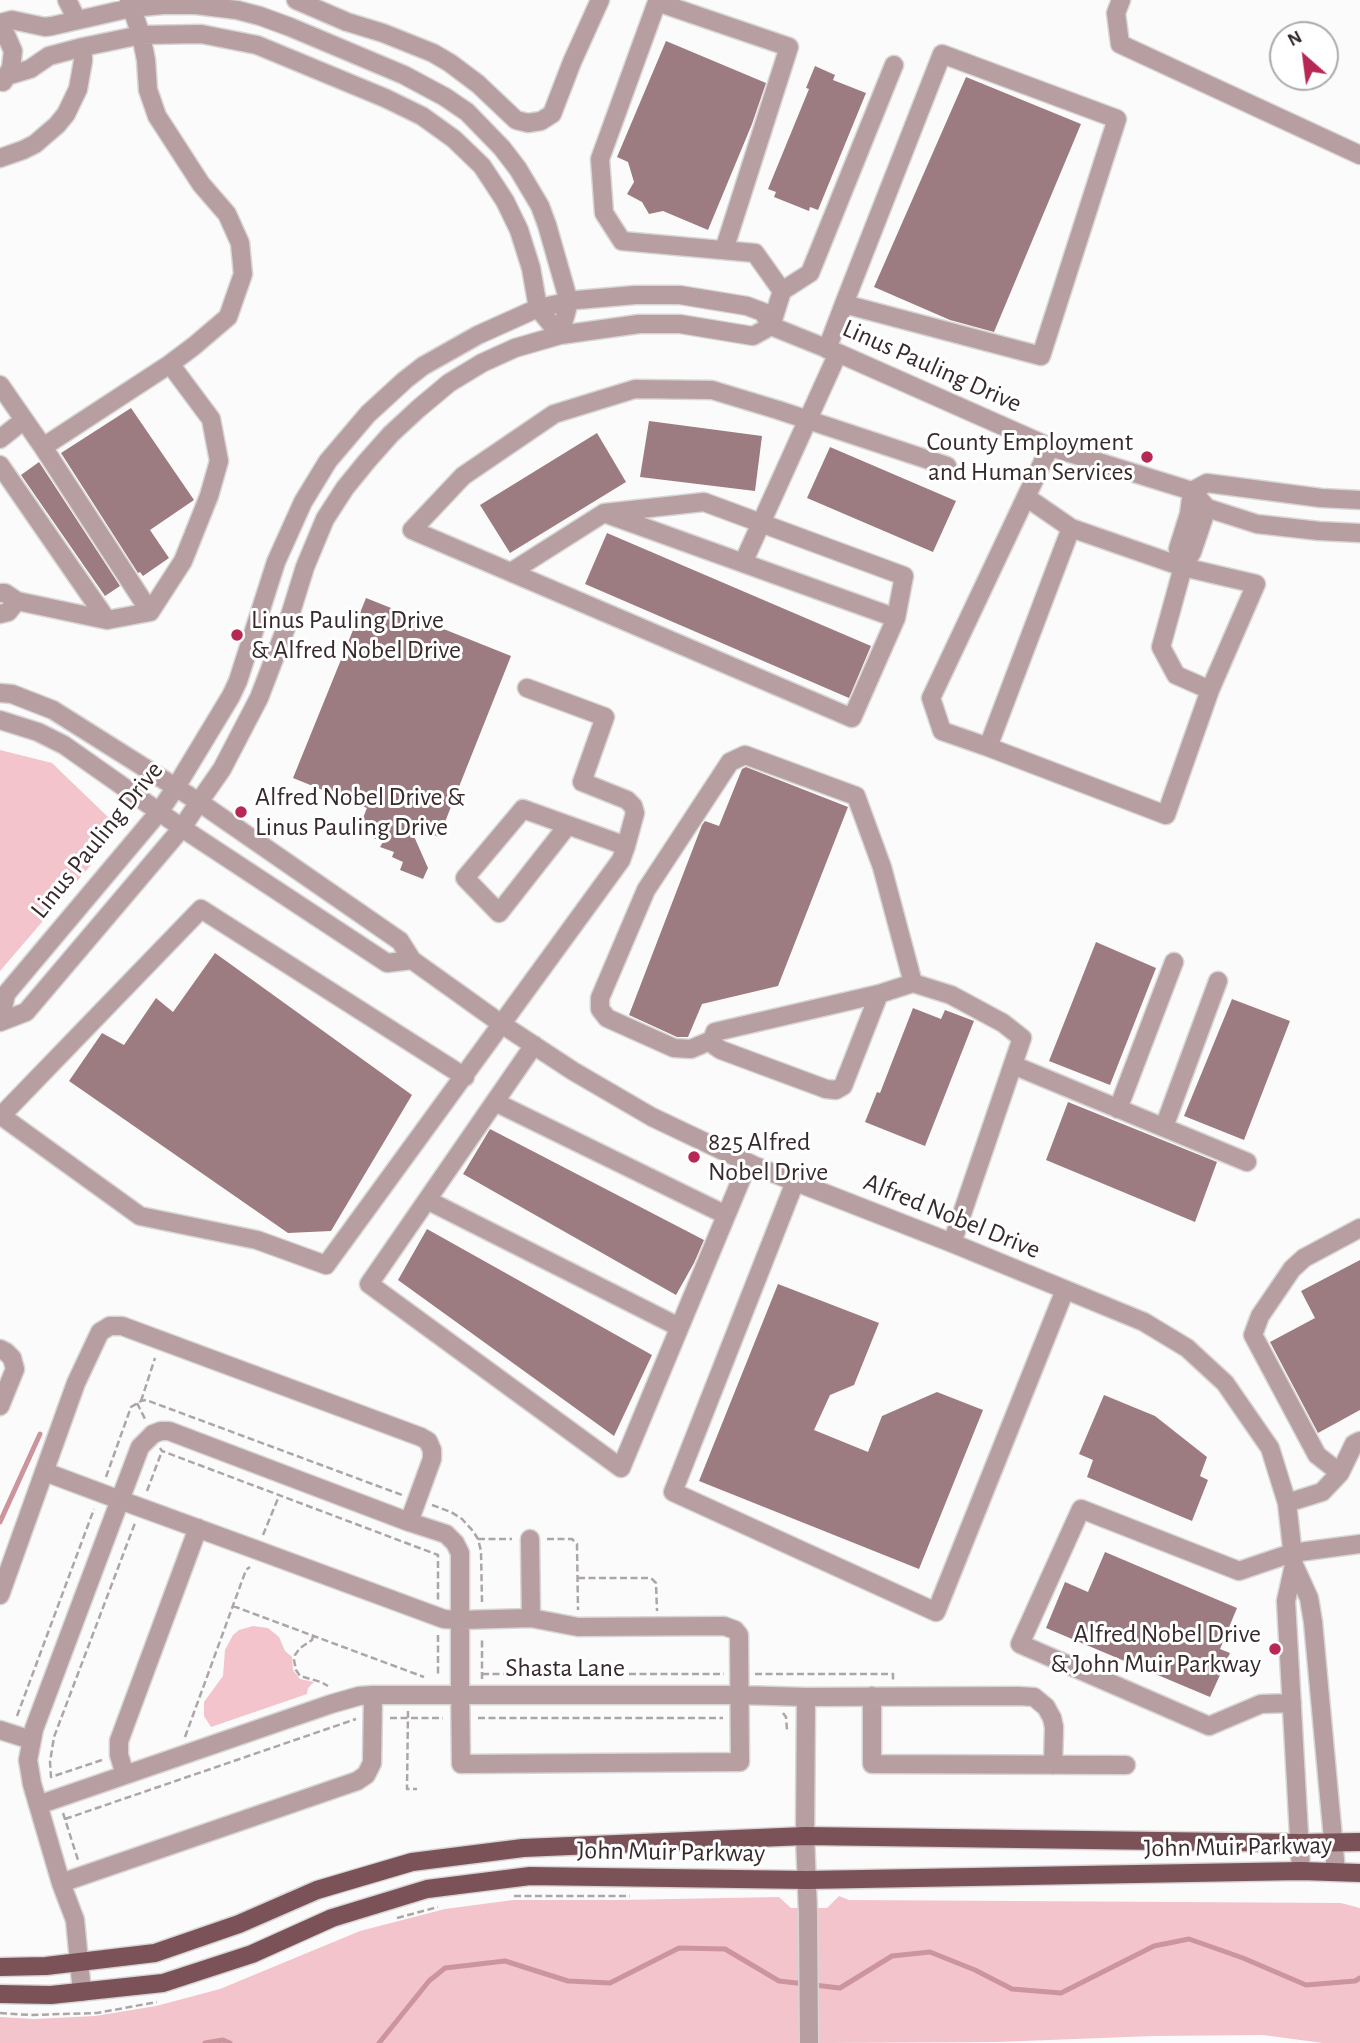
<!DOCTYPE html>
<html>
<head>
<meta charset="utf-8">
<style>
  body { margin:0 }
  #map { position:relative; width:1360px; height:2043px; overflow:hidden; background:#fbfbfb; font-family:"Alegreya Sans",sans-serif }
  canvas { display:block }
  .north { position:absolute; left:1269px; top:21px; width:70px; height:70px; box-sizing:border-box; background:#fff; border:2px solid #afaaab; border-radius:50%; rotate:332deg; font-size:19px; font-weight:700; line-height:28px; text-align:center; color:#382a2c }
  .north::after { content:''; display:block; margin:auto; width:24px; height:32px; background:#b82855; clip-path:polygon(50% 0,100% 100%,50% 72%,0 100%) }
</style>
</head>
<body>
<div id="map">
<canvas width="1360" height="2043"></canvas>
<div class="north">N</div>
</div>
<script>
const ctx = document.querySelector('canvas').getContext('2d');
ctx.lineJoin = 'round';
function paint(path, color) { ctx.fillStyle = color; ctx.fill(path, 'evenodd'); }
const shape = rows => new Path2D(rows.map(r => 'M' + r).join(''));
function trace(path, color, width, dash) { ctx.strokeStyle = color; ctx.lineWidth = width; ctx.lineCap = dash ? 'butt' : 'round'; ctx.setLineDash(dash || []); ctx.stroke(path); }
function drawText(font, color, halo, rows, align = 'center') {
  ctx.font = font + ' "Alegreya Sans",sans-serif'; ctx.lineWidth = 6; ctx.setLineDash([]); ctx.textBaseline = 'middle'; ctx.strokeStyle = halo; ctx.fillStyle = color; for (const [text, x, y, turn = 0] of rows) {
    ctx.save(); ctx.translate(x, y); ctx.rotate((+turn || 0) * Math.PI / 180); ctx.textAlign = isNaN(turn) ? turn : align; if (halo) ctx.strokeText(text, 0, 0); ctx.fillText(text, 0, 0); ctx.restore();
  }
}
paint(shape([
  [0,750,52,763,109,818,91,865,0,971],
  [253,1626,268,1628,279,1637,285,1651,292,1657,293,1670,300,1679,314,1682,308,1688,307,1694,211,1727,204,1716,204,1702,223,1676,225,1650,233,1635,239,1630],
  [839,1896,849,1900,1341,1903,1360,1908,1360,2043,1323,2043,1263,2035,1153,2036,997,2042,826,2043,0,2043,0,2017,34,2019,95,2016,156,2006,220,1989,360,1931,445,1909,513,1900,620,1900,779,1897,791,1908,827,1908]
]), '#f3c4cb');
trace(shape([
  [0,1522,40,1434],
  [205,2043,223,2040,230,2043],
  [379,2043,429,1981,445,1968,505,1961,568,1981,610,1983,679,1948,725,1949,779,1981,840,1988,892,1956,930,1952,975,1970,1012,1989,1061,1993,1154,1946,1189,1939,1243,1958,1306,1985,1355,1981,1360,1978]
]), '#cc959e', 5);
paint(shape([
  [666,41,766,83,752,124,708,230,663,211,649,214,642,202,627,194,634,182,628,162,617,157],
  [815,66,835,75,833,80,866,93,818,210,810,207,809,211,774,197,776,192,768,189,809,89,806,88],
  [966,77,1081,124,994,332,950,320,874,287],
  [131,408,194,500,150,530,169,558,143,576,140,572,138,573,61,453],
  [649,421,762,436,755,491,640,477],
  [597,433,626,482,510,553,480,505],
  [830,447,956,501,933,552,807,498],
  [39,462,120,586,105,596,21,475],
  [607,533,871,646,849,698,585,584],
  [366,598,511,656,439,837,409,825,428,868,423,879,400,870,403,862,392,857,394,852,380,847,383,842,369,836,370,832,359,828,367,808,293,778],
  [746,767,848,807,778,986,702,1004,688,1037,677,1037,629,1015,702,825,705,821,719,826,742,769],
  [1096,942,1156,968,1110,1085,1049,1061],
  [215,953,412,1095,331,1231,288,1233,69,1081,102,1033,124,1045,156,998,173,1012],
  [1232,999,1290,1021,1244,1140,1184,1116],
  [913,1008,941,1019,945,1010,974,1021,925,1146,865,1122,877,1092,880,1093],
  [1068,1102,1217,1162,1195,1222,1046,1160],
  [490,1129,704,1240,694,1263,676,1295,463,1174],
  [427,1229,652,1355,614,1436,398,1280],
  [1360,1260,1360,1410,1318,1433,1270,1342,1315,1318,1301,1291],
  [778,1284,879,1323,854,1385,830,1395,814,1430,868,1452,882,1416,937,1392,983,1410,919,1569,699,1481],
  [1104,1395,1155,1416,1207,1457,1200,1476,1208,1480,1192,1521,1087,1477,1093,1460,1079,1454],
  [1105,1552,1237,1608,1220,1649,1230,1653,1210,1697,1046,1628,1065,1582,1088,1592]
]), '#9d7c81');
const minor = shape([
  [67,0,77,20],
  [296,0,347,22,383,33,433,53,450,63,478,84,516,120,528,123,541,121,552,114,572,62,600,0],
  [1121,0,1116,13,1120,44,1360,155],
  [0,23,12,20,45,27,52,26,131,8,163,5,196,5,237,10,260,16,290,27,404,75,445,97,467,112,502,148,518,169,540,206,547,225,569,302,560,335],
  [0,29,6,35,13,51,11,68,3,82],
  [7,76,30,69,49,56,83,47,141,35,201,34,257,45,385,98,422,116,454,139,482,166,505,201,519,230,531,268,538,308,560,335],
  [0,158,23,150,35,144,57,125,66,114,78,89,83,61,83,47],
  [724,250,789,47,657,2,600,159,604,213,622,241,755,253,782,291,771,326],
  [782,291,810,273,894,65],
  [827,349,844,304,942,54,1117,119,1041,356,844,304],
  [0,385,43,447],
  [0,439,24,420],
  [0,465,107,620],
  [1192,491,1207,483,1321,498,1360,500],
  [1026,497,1071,528,988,747,942,731,931,698,1026,497,1050,447],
  [1071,528,1183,567,1256,584,1210,690],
  [743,563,838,353],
  [1183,567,1178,549,1189,514,1192,491],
  [511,572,604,513],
  [0,593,5,593,17,601,8,612,0,614],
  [17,601,107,620,150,612,183,561,209,496,219,461,211,419,170,364,194,346,228,317,243,274,240,243,227,214,201,184,157,116,148,90,146,60,141,35,129,0],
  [150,612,43,447,170,364],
  [896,618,904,576,704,502,604,513,896,618,852,718,412,530,463,476,554,414,635,389,712,390,778,410,947,466],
  [0,693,12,694,53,710,199,802,400,941,412,960,503,1025,573,1071,652,1117,755,1166,952,1243,1144,1322,1187,1348,1225,1383,1270,1448,1287,1503,1294,1565,1309,1598,1313,1622,1336,1871],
  [0,720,38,732,64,745,182,828,387,963,412,960],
  [988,747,1166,815,1210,690,1176,675,1161,647,1183,567,1192,552,1207,508],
  [568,825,499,913,465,878,523,809,626,846],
  [913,983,882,867,856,796,745,755,730,762,646,890,600,998,600,1009,607,1018,674,1048,691,1049,712,1040,715,1032,879,994,913,983,951,995,1003,1023,1022,1038,952,1243],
  [0,1022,6,994,159,812,176,787,231,696,238,681,276,562,303,502,328,461,368,414,405,380,423,366,478,335,538,308,577,300,635,295,680,295,747,306,763,312,771,326,838,353,1050,447,1192,491,1207,508,1257,524,1319,531,1360,533],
  [0,1022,26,1012,182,828,199,802,222,769,259,698,287,625,305,567,325,519,345,488,367,461,391,434,418,409,449,383,482,363,515,348,560,335,639,324,680,324,753,336,771,326],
  [712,1040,715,1046,721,1050,826,1089,836,1090,843,1086,879,994],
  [534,1045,369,1284,621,1468,748,1163],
  [1013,1065,1247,1162],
  [495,1102,726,1215],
  [1118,1109,1174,962],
  [0,1115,140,1216,257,1240,326,1265,621,860,626,846,635,813,633,806,627,800,582,782,605,717,527,688],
  [1,1116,201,909,465,1077],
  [1164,1127,1218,981],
  [795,1182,673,1492,936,1612,1065,1290],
  [427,1200,679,1327],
  [1360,1228,1304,1258,1292,1269,1260,1316,1253,1335,1317,1455,1340,1473,1354,1444,1360,1441],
  [0,1349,6,1352,12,1358,15,1369,0,1406],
  [45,1472,120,1500,257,1550,444,1619,460,1620,531,1618,578,1627,724,1626,735,1630,739,1635,740,1762,461,1764,460,1680,460,1553,455,1543,446,1534,409,1522,169,1431,161,1431,153,1434,140,1447,120,1500,34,1729,28,1760,32,1784,61,1883,75,1920,82,1992],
  [1287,1503,1322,1492,1340,1473],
  [530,1539,531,1618],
  [1294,1565,1286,1601,1301,1871],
  [0,1595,76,1383,100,1332,110,1326,122,1326,421,1437,428,1441,432,1450,432,1459,409,1522],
  [872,1696,872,1764,1126,1765],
  [806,1697,805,1836,808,1913,809,2043],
  [1292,1703,1261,1704,1209,1726,1020,1644,1081,1509,1239,1571,1292,1553,1360,1544],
  [0,1730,31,1740],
  [125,1775,119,1755,119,1741,198,1528],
  [38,1805,331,1704,359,1696,373,1695,739,1695,806,1697,1018,1696,1034,1697,1046,1707,1052,1718,1054,1727,1053,1765],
  [61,1883,357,1781,366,1775,372,1763,373,1695]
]);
const major = shape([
  [0,1967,46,1966,155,1953,239,1924,317,1890,412,1862,523,1848,805,1836,1301,1843,1360,1842],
  [0,1994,51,1995,163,1983,252,1954,332,1918,427,1889,530,1876,807,1880,1301,1871,1360,1873]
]);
trace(minor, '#d8d5d6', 21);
trace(major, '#d8d5d6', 21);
trace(shape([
  [141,1401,155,1358],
  [137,1403,146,1421],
  [160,1448,162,1451,438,1555,438,1600],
  [106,1477,131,1407,141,1401,146,1400,402,1495],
  [147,1491,162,1451],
  [432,1505,451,1512,462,1519,473,1531,478,1539,481,1551,482,1602],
  [263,1535,279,1496],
  [478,1539,512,1539],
  [547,1539,572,1539,577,1544,578,1610],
  [578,1578,651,1578,656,1583,657,1611],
  [233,1606,424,1677],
  [438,1635,438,1677],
  [313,1636,312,1640,300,1648,295,1655,294,1660,296,1670,300,1676,321,1682,328,1686],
  [482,1674,724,1674],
  [755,1674,893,1674,893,1680],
  [482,1679,482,1637],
  [408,1711,407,1789,417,1789],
  [783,1713,786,1717,787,1730],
  [17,1716,94,1509],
  [390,1718,443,1718],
  [478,1718,723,1718],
  [185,1737,246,1570,250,1567],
  [102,1760,51,1777,50,1762,54,1737,135,1523],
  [63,1813,78,1860],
  [65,1819,356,1719],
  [514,1896,630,1896],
  [397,1918,438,1907],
  [0,2013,30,2015,97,2013,157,2002]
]), '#aca6a7', 2.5, [7, 3.5]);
trace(minor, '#b79ea1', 18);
trace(major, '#7c5259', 18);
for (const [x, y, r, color] of [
  [1147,457,7,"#b82855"],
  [237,635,7,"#b82855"],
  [241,812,7,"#b82855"],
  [694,1157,7,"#b82855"],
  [1275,1649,7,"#b82855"]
]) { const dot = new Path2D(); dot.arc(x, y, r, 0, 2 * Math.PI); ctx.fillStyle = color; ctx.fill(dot); trace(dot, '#fff', 2.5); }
drawText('26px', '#382a2c', '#fff', [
  ["Linus Pauling Drive",932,366,24],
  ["Linus Pauling Drive",97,840,-51],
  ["Alfred Nobel Drive",952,1216,22],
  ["Shasta Lane",565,1668],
  ["John Muir Parkway",1238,1847,-1],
  ["John Muir Parkway",671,1852,1]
]);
drawText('26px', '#382a2c', '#fff', [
  ["County Employment",1133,442,"right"],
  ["and Human Services",1133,472,"right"],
  ["Linus Pauling Drive",251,620],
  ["& Alfred Nobel Drive",251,650],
  ["Alfred Nobel Drive &",255,797],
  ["Linus Pauling Drive",255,827],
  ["825 Alfred",708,1142],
  ["Nobel Drive",708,1172],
  ["Alfred Nobel Drive",1261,1634,"right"],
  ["& John Muir Parkway",1261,1664,"right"]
], 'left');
</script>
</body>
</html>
